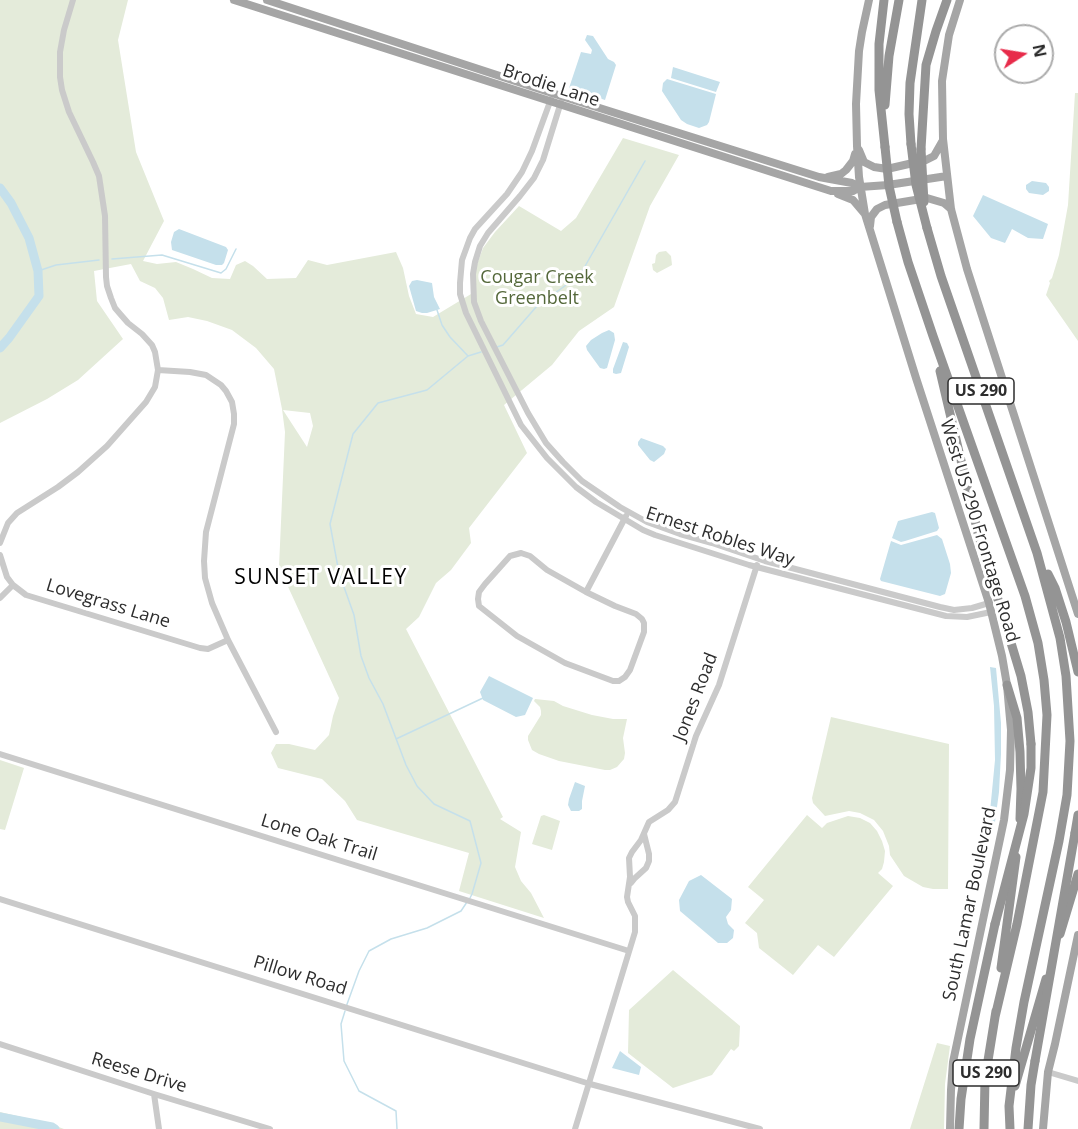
<!DOCTYPE html>
<html>
<head>
<meta charset="utf-8">
<style>
  body { margin:0 }
  #map { position:relative; width:1078px; height:1129px; overflow:hidden; background:#fff; font-family:"Open Sans",sans-serif }
  canvas { display:block }
  .north { position:absolute; left:994px; top:24px; width:60px; height:60px; box-sizing:border-box; background:#fff; border:2px solid #ababab; border-radius:50%; rotate:78deg; font-size:16px; font-weight:700; line-height:24px; text-align:center; color:#2d2d2d }
  .north::after { content:''; display:block; margin:auto; width:21px; height:27px; background:#e72b4a; clip-path:polygon(50% 0,100% 100%,50% 72%,0 100%) }
</style>
</head>
<body>
<div id="map">
<canvas width="1078" height="1129"></canvas>
<div class="north">N</div>
</div>
<script>
const ctx = document.querySelector('canvas').getContext('2d');
ctx.lineJoin = 'round';
function paint(path, color) { ctx.fillStyle = color; ctx.fill(path, 'evenodd'); }
const shape = rows => new Path2D(rows.map(r => 'M' + r).join(''));
function trace(path, color, width, dash) { ctx.strokeStyle = color; ctx.lineWidth = width; ctx.lineCap = dash ? 'butt' : 'round'; ctx.setLineDash(dash || []); ctx.stroke(path); }
function drawText(font, color, halo, rows, align = 'center') {
  ctx.font = font + ' "Open Sans",sans-serif'; ctx.lineWidth = 6; ctx.setLineDash([]); ctx.textBaseline = 'middle'; ctx.strokeStyle = halo; ctx.fillStyle = color; for (const [text, x, y, turn = 0] of rows) {
    ctx.save(); ctx.translate(x, y); ctx.rotate((+turn || 0) * Math.PI / 180); ctx.textAlign = isNaN(turn) ? turn : align; if (halo) ctx.strokeText(text, 0, 0); ctx.fillText(text, 0, 0); ctx.restore();
  }
}
paint(shape([
  [0,0,128,0,118,40,136,152,164,221,143,261,157,264,176,262,193,269,212,278,230,279,236,265,245,261,253,266,267,279,296,278,308,260,327,265,396,252,403,268,409,296,416,314,433,317,476,291,476,267,483,248,495,232,519,206,561,231,576,218,623,138,679,155,650,206,614,307,579,331,552,365,504,405,527,453,469,528,471,543,451,570,436,583,419,617,406,629,503,817,500,819,521,832,515,867,521,881,531,893,544,918,459,891,469,853,357,820,345,801,322,779,278,768,271,753,276,744,289,744,315,750,329,735,333,716,339,698,279,567,285,432,282,409,274,369,256,348,232,330,207,321,188,317,169,320,163,298,155,288,140,281,131,264,94,271,97,301,123,339,78,380,47,399,0,423],
  [283,410,310,413,313,426,307,447],
  [1075,93,1078,93,1078,341,1046,295,1050,283,1049,281,1052,278,1059,255,1068,205],
  [666,251,671,256,672,265,657,273,653,270,652,264,655,263,656,255,659,252],
  [535,699,554,701,563,706,592,715,613,719,627,719,623,738,625,753,624,759,617,767,610,770,605,770,559,761,539,754,532,750,528,740,528,736,541,715,541,711,540,707,534,701],
  [831,717,949,744,948,889,933,889,923,887,904,876,890,855,889,846,883,831,874,820,860,813,849,811,825,816,813,803,812,798],
  [0,760,24,768,5,830,0,829],
  [544,815,560,821,552,850,532,844,541,816],
  [807,815,822,828,827,823,848,816,860,818,870,823,877,831,882,841,885,851,884,862,882,869,878,873,893,886,834,957,818,945,793,975,759,948,757,933,745,923,764,900,748,887],
  [673,970,740,1026,739,1046,734,1051,731,1049,712,1075,673,1088,628,1053,629,1010],
  [937,1043,950,1046,945,1084,944,1129,910,1129],
  [0,1112,48,1123,64,1129,0,1129]
]), '#e4ebda');
paint(shape([
  [587,35,593,36,608,59,614,62,616,65,605,100,569,88,581,52,591,54,592,50,585,40],
  [673,67,720,82,716,92,671,78],
  [667,79,716,94,709,122,707,125,699,128,687,124,681,120,662,91,663,83],
  [1032,181,1046,183,1049,187,1049,191,1043,195,1029,193,1026,189,1026,185],
  [983,195,1048,224,1043,239,1028,238,1012,229,1005,243,991,238,973,216],
  [179,229,226,247,228,250,224,263,222,265,216,265,172,250,171,242,174,232],
  [417,280,432,283,434,297,440,309,427,313,422,313,416,311,409,286,412,281],
  [609,330,614,333,615,340,607,368,604,369,600,368,587,350,586,346,591,340,602,333],
  [623,342,627,343,629,347,621,373,616,374,613,373,613,369],
  [641,438,663,446,666,449,664,454,654,462,650,460,638,445,638,442],
  [932,512,935,513,939,528,937,531,905,541,901,542,892,538,898,521],
  [937,535,942,539,950,564,951,573,945,594,940,596,881,581,880,579,891,541,901,545],
  [990,667,996,668,1001,723,1001,754,999,792,995,822,989,822,995,760,994,706],
  [489,676,533,698,525,715,516,717,483,700,480,692],
  [575,782,585,786,582,801,582,809,579,811,571,811,568,805,569,799],
  [701,875,732,899,731,910,726,917,728,924,734,930,733,938,727,943,718,943,680,911,679,900,689,881],
  [620,1051,641,1067,639,1075,612,1068]
]), '#c5e0eb');
trace(shape([
  [112,259,162,255,221,273,226,269,236,249],
  [38,271,56,265,99,260],
  [437,310,442,325,450,337,468,356],
  [497,347,503,345,537,306,580,275,645,161],
  [396,739,483,698],
  [470,898,472,894,481,863,470,821,434,804,417,786,406,765,383,704,369,678,361,656,354,615,339,573,330,524,353,434,378,403,427,390,468,356,481,352],
  [346,1007,359,971,369,951,391,939,427,928,461,911,467,902],
  [345,1011,341,1024,344,1061,359,1091,396,1111,397,1129]
]), '#c5e0eb', 1.5);
trace(shape([
  [0,188,11,203,29,238,38,271,39,296,9,338,0,348],
  [0,1117,52,1127,55,1129]
]), '#c5e0eb', 9);
trace(shape([
  [551,99,532,151,522,172,507,194,475,229,470,238,462,260,460,283,460,294,466,313,521,425,547,458,576,487,596,502,643,530,655,535,749,565,946,616,967,617,991,612],
  [561,102,543,160,534,178,520,196,488,233,480,246,475,262,473,274,474,302,481,321,528,413,546,443,563,462,582,481,620,507,647,522,680,534,712,543,765,561,940,607,954,610,972,608,989,603],
  [158,370,190,372,206,375,221,385,226,391,232,402,234,414,234,424,206,532,204,561,205,578,212,603,228,640,276,732],
  [0,543,8,523,17,513,58,487,78,472,107,446,146,402,155,387,158,370,155,352,152,345,142,334,128,323,121,315,115,308,111,298,107,286,106,277,105,216,99,176,93,162,69,112,62,90,60,77,60,52,64,30,73,0],
  [521,553,530,556,547,570,586,592,615,606,636,614,642,619,644,623,644,632,630,670,625,677,619,681,613,681,565,663,517,636,479,606,478,599,479,592,485,584,510,556,521,553],
  [0,555,7,577,13,585,26,595,200,648,208,649,228,640],
  [586,592,626,516],
  [0,598,13,585],
  [0,754,629,951],
  [631,883,635,878,646,868,649,861,649,854,644,834],
  [0,899,590,1084,760,1129],
  [0,1044,154,1094,270,1129],
  [1048,1072,1078,1081],
  [154,1094,159,1129],
  [575,1129,635,932,635,916,628,902,627,897,630,877,629,858,632,852,641,840,649,822,668,810,675,802,696,736,719,685,757,565]
]), '#cacaca', 6);
trace(shape([
  [234,0,831,191,853,191,860,187,888,185,947,176],
  [267,0,555,94,819,177,852,183,860,187],
  [869,0,862,32,859,51,856,104,857,146,859,177,865,214,916,378,989,603,1002,656,1007,685,1009,708,1011,730,1010,770,1004,820,953,1062,951,1090,950,1129],
  [960,0,949,35,942,81,943,139,951,209,967,269,1078,614],
  [859,150,864,162,874,167,887,169,926,160,934,156,942,142],
  [828,177,841,174,846,170,853,161,855,154],
  [838,194,853,200,864,213],
  [870,226,871,217,877,209,885,205,927,198,944,203,951,209],
  [1043,1129,1048,1072,1055,1044,1078,935]
]), '#a5a5a5', 8);
trace(shape([
  [884,0,879,44,879,90,885,147],
  [885,105,889,56,899,0],
  [911,144,909,114,910,83,922,0],
  [921,149,926,65,936,31,947,0],
  [897,222,908,262,933,336,1025,596,1038,643,1044,680,1047,715,1043,792,1017,924,995,1017],
  [927,228,941,276,1037,553,1060,638,1066,676,1070,741,1067,795,1059,841,1024,1002,1016,1048,1009,1106,1010,1129],
  [940,371,978,533,1021,676,1028,712,1031,744],
  [1048,574,1055,588,1066,622,1078,672],
  [1007,685,1017,718,1020,752,1021,789,1020,819],
  [1075,833,1078,815],
  [1060,934,1078,874],
  [1001,968,1016,857],
  [1015,1086,1046,979],
  [959,1129,961,1099,970,1039,995,924],
  [984,1129,985,1079,996,1011],
  [1028,1129,1031,1085,1035,1061]
]), '#949494', 9);
trace(shape([
  [911,144,916,185,927,228],
  [885,147,889,186,897,222],
  [921,149,924,202],
  [995,924,1024,814,1031,768,1031,744],
  [1035,1061,1075,833]
]), '#949494', 9);
for (const [x, y, w] of [
  [981,391,66],
  [986,1073,66]
]) { const box = new Path2D(); box.roundRect(x - w / 2, y - 13, w, 26, 4.5); ctx.fillStyle = '#fff'; ctx.fill(box); trace(box, '#2d2d2d', 1.5); }
drawText('bold 16px', '#2d2d2d', null, [
  ["US 290",981,391],
  ["US 290",986,1073]
]);
drawText('18px', '#2d2d2d', '#fff', [
  ["Brodie Lane",551,86,18],
  ["West US 290 Frontage Road",979,531,73],
  ["Ernest Robles Way",720,537,18],
  ["Lovegrass Lane",108,604,17],
  ["Jones Road",696,697,-69],
  ["Lone Oak Trail",319,838,17],
  ["South Lamar Boulevard",970,904,-78],
  ["Pillow Road",300,976,17],
  ["Reese Drive",139,1073,17]
]);
drawText('18px', '#54683a', '#fff', [
  ["Cougar Creek",537,278],
  ["Greenbelt",537,299]
]);
ctx.letterSpacing = '1.5px';
drawText('21px', '#000', '#fff', [
  ["SUNSET VALLEY",321,578]
]);
ctx.letterSpacing = '0px';
</script>
</body>
</html>
